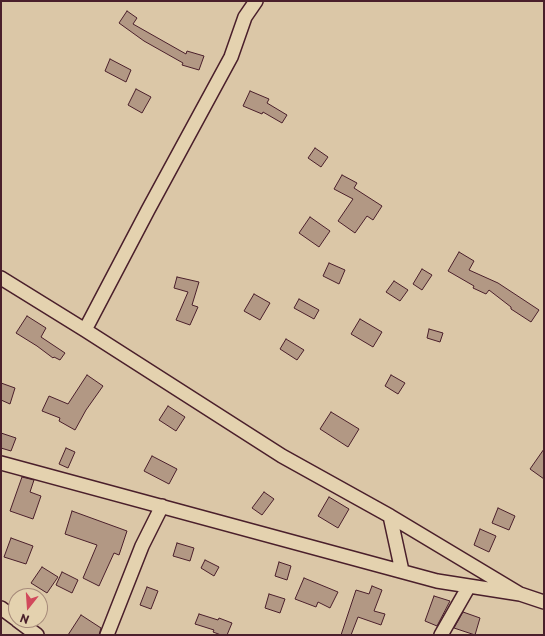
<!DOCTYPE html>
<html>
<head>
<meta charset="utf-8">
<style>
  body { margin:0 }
  #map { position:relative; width:545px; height:636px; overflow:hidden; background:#dbc7a7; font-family:"Playpen Sans",sans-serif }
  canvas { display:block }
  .frame { position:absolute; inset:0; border:2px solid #4a1f2b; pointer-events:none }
  .north { position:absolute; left:8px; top:588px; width:40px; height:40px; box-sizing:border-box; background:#e4d2af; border:1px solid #a68a7a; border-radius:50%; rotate:197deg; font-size:11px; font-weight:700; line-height:16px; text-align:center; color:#4a1f2b }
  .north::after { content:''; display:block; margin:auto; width:14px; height:18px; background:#d1495b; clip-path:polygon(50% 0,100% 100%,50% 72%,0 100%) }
</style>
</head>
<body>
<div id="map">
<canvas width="545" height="636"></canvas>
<div class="frame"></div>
<div class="north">N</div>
</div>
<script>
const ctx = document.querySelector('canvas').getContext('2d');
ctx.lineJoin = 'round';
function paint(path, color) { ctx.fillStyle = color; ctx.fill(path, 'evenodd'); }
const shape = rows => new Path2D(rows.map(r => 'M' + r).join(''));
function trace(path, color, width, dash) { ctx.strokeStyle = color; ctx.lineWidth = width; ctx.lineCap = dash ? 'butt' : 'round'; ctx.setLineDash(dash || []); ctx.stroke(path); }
const building = shape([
  [127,11,137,18,133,24,186,54,187,51,204,56,199,70,182,65,183,63,144,41,119,23,127,11],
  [110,59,131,70,126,82,105,71,110,59],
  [136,89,151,97,142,113,128,105,136,89],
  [250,91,269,99,267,103,287,115,282,123,263,112,262,114,243,106,250,91],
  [315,148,328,157,321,167,308,158,315,148],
  [342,175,357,183,354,188,382,206,373,220,367,216,355,233,338,221,353,199,334,189,342,175],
  [310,217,330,231,319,247,299,233,310,217],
  [459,252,474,261,469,270,498,283,539,310,531,322,511,309,511,307,489,290,486,294,473,288,474,286,448,271,459,252],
  [329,263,345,270,339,284,323,276,329,263],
  [422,269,432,275,422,290,413,284,422,269],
  [177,277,199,282,192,305,198,307,190,325,176,320,188,292,174,288,177,277],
  [394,281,408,290,400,301,386,292,394,281],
  [254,294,270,303,260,320,244,311,254,294],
  [299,299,319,310,314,319,294,308,299,299],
  [27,316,46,328,41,337,65,353,60,360,54,357,53,358,37,346,16,333,27,316],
  [360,319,382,332,373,347,351,334,360,319],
  [429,329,443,333,440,342,427,338,429,329],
  [286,339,304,350,297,360,280,349,286,339],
  [87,375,103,386,86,410,75,430,59,421,60,418,42,411,49,396,68,404,87,375],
  [391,375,405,383,398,394,385,386,391,375],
  [1,383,15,388,10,404,1,400,1,383],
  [168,406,185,417,176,431,159,420,168,406],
  [331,412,359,429,348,447,320,429,331,412],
  [1,433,16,438,11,451,1,448,1,433],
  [66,448,75,452,68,468,59,464,66,448],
  [544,449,544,479,530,469,544,449],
  [152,456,177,469,169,484,144,471,152,456],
  [22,477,34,480,30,492,41,496,33,519,10,511,22,477],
  [264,492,274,499,262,515,252,508,264,492],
  [329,497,349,509,338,528,318,516,329,497],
  [498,508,515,516,509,530,492,523,498,508],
  [72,511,127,531,119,555,114,553,99,586,83,578,97,545,65,534,72,511],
  [480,529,496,536,489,552,474,545,480,529],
  [11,538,33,546,26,564,4,557,11,538],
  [177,543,194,548,190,561,173,556,177,543],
  [205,560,219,567,214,576,201,568,205,560],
  [279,562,291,566,287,580,275,576,279,562],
  [42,567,58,577,47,593,31,583,42,567],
  [62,572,78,580,72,593,56,585,62,572],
  [304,578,338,592,330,608,318,602,316,607,295,599,304,578],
  [372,586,382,590,374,611,385,614,381,625,358,617,351,635,341,635,356,590,369,594,372,586],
  [147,587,158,591,151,609,140,605,147,587],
  [269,594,285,599,280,613,265,608,269,594],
  [434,596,450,601,437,626,425,621,434,596],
  [463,612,480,618,475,635,454,628,463,612],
  [199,614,218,620,219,618,232,623,227,635,221,635,213,632,214,630,195,624,199,614],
  [81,615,101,628,99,635,68,635,81,615]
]);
paint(building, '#b29884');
trace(building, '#4a1f2b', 1);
const minor = shape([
  [1,278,85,330,282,456,390,516,520,594],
  [85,330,148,210,231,57,245,17,256,1],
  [1,463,437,581,520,594,544,602],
  [390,516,402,571],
  [1,608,16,619],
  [17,620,37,635],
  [107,635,142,546,162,506],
  [441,635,469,586]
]);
trace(minor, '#4a1f2b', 16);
trace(minor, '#e4d2af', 13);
</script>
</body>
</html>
